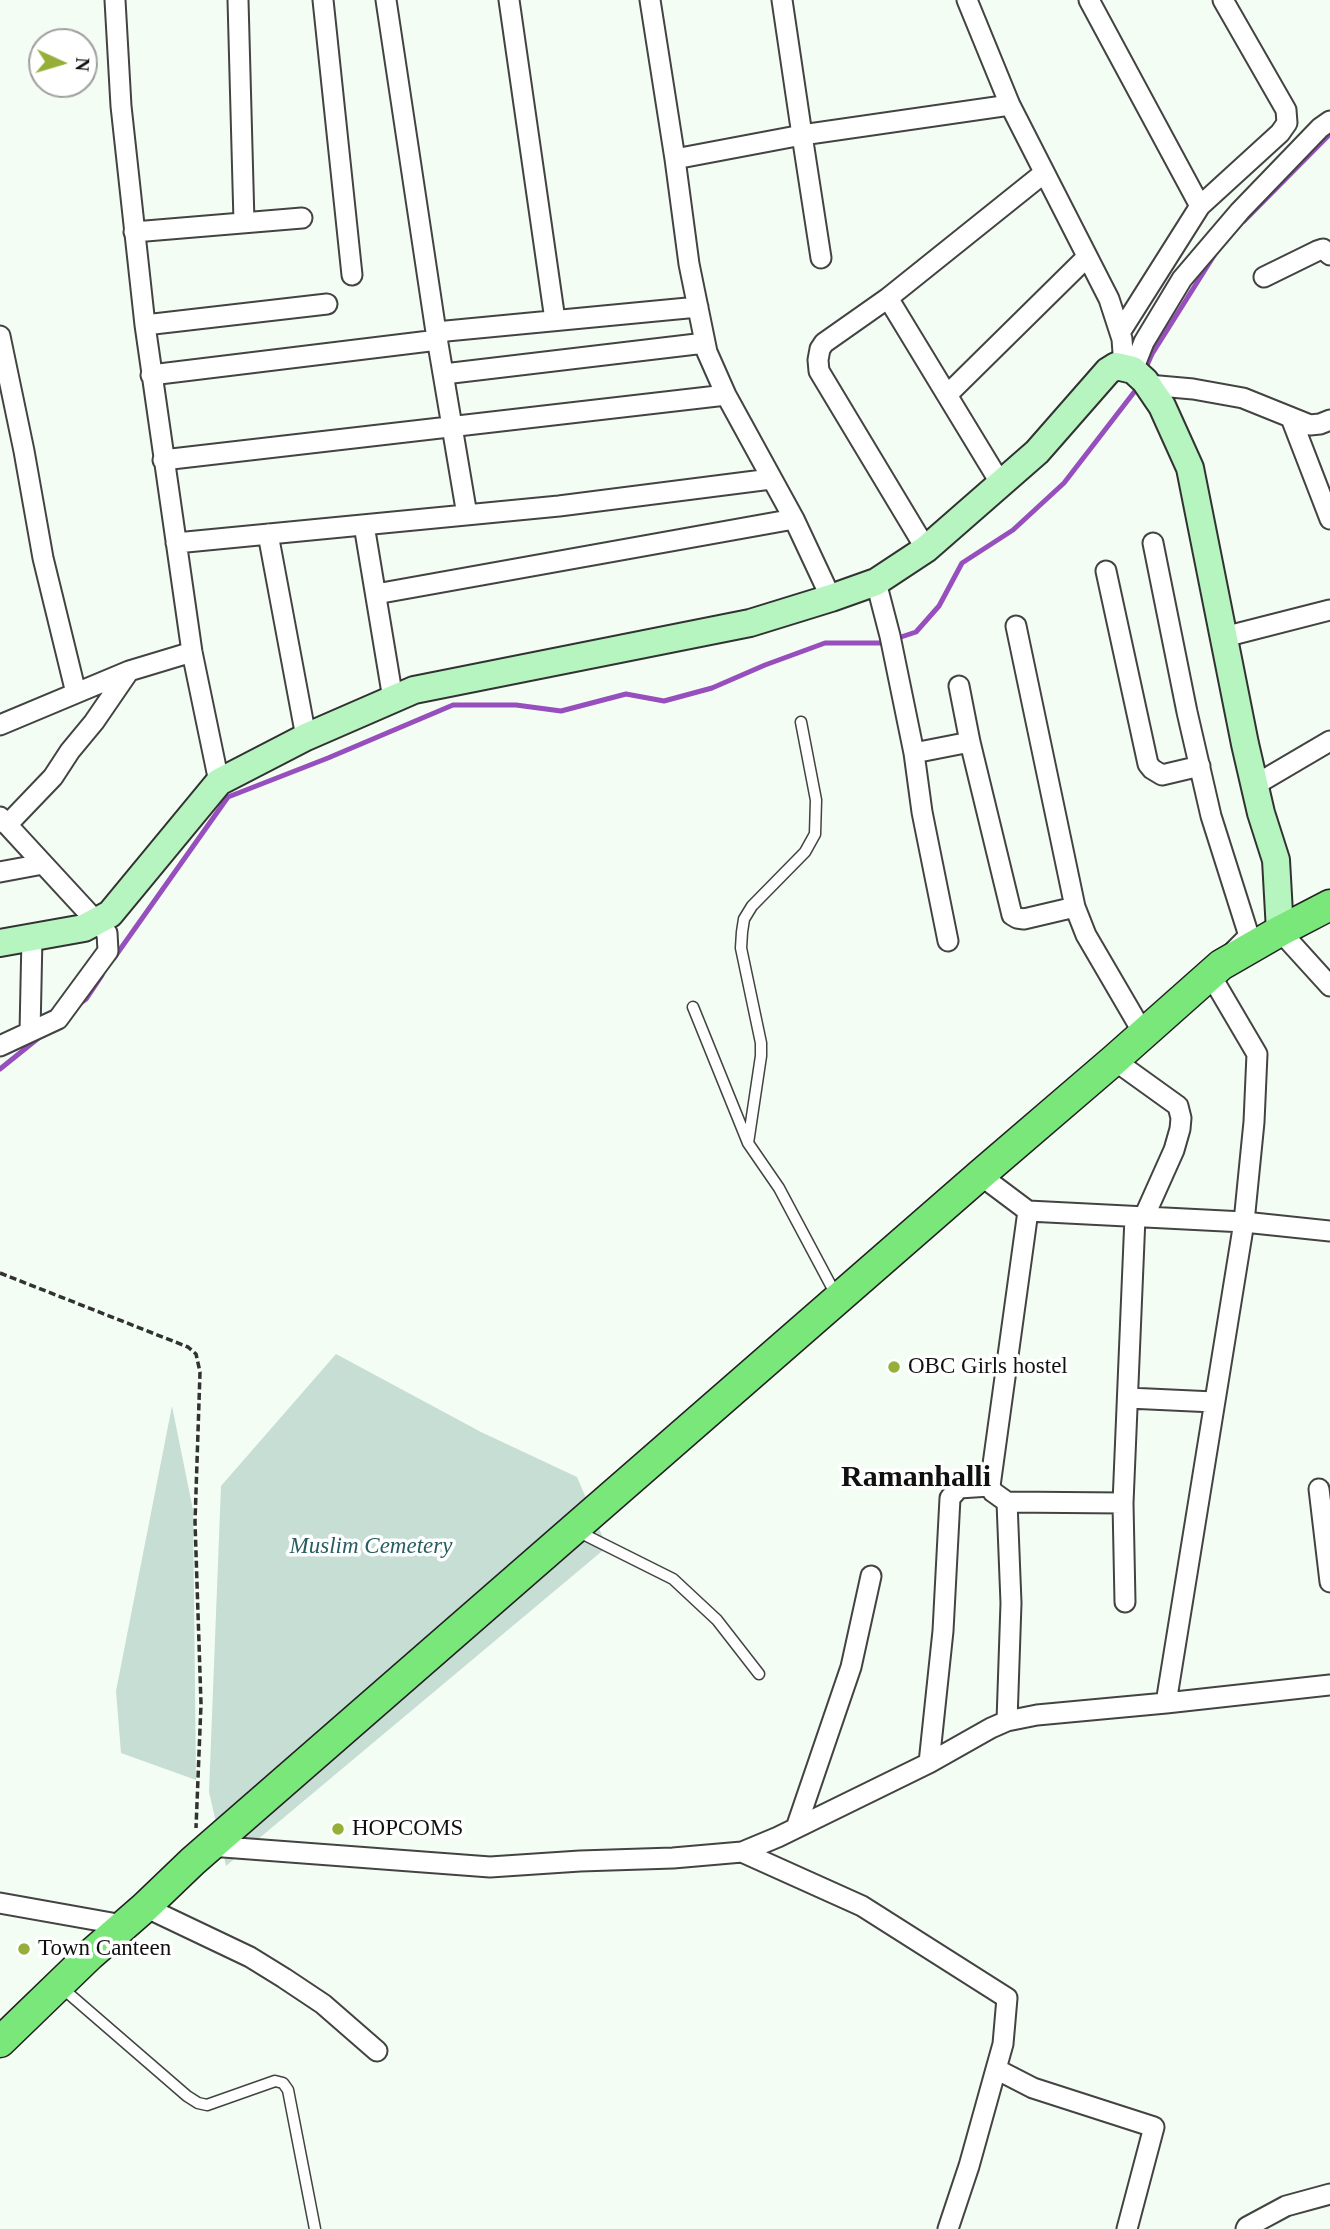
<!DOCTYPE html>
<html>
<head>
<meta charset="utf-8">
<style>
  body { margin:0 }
  #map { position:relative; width:1330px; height:2229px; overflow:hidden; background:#f4fdf4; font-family:Georgia,serif }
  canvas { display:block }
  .north { position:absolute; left:28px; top:28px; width:70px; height:70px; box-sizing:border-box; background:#fff; border:2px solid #9f9f9f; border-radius:50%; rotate:94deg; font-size:19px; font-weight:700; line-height:28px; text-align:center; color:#101010 }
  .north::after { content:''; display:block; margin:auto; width:24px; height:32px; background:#96af39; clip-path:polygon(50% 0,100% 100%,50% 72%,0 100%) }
</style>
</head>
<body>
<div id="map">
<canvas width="1330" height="2229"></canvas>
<div class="north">N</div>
</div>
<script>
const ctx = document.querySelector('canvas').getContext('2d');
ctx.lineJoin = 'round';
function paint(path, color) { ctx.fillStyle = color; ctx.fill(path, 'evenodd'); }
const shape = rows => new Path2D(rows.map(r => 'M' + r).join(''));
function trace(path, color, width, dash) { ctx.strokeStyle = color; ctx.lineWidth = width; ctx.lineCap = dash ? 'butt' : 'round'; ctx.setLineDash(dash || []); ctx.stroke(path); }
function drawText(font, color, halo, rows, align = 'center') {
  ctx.font = font + ' Georgia,serif'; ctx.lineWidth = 7; ctx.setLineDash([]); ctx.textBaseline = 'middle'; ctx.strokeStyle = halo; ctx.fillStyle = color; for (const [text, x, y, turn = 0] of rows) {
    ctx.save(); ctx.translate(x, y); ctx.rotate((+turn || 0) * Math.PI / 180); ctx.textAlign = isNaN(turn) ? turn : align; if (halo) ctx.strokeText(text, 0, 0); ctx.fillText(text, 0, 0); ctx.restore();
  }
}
paint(shape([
  [336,1354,481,1432,577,1477,607,1547,226,1866,209,1792,221,1486],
  [172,1406,193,1510,196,1780,121,1753,116,1691]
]), '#c6ded4');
trace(shape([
  [1244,221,1330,134],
  [1144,372,1152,354,1215,254],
  [114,958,228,797,328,758,453,705,516,705,561,711,626,694,664,701,712,688,765,665,825,643,883,643,916,632,939,606,962,563,1013,530,1064,483,1135,391,1138,384],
  [78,1005,86,999,102,975],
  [0,1069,41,1036]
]), '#964fbd', 5);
const lane = shape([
  [693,1007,748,1143,779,1188,836,1295],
  [748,1143,761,1056,761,1043,741,948,742,932,744,919,752,906,805,852,815,834,816,800,801,722],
  [577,1531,673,1579,717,1620,759,1674],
  [61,1987,187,2096,198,2103,207,2105,275,2081,283,2083,288,2090,315,2229]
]);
const street = shape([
  [115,0,121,106,145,325,192,652,219,782],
  [238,0,244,222],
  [323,0,352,275],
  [386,0,436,332,467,515],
  [509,0,555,320],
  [650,0,675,159,802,135,782,0],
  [967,0,1010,105,1109,299,1122,339,1124,367],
  [1089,0,1200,206],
  [675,159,689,264,707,352,726,395,794,519,831,598],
  [134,232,302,218],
  [821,258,802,135,1010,105],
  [1264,277,1317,251,1323,249,1330,255],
  [888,298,1001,484],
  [145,325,327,304],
  [1121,331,1200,206,1280,133,1287,123,1286,110,1223,0],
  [436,332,698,307],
  [0,336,24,451,43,558,76,693],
  [1133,370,1144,342,1182,279,1240,211,1320,128,1330,121],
  [444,374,705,343],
  [151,375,438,340],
  [1148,385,1193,389,1243,398,1310,425,1320,424,1330,420],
  [947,395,1087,257],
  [1291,418,1330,519],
  [163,460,726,395],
  [364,525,393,699],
  [268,534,306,737],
  [176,543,559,506,771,479],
  [1153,543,1187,712,1211,816,1249,936,1234,951],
  [926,549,819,371,818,360,820,349,824,343,888,298,1044,173],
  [1106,571,1148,764,1152,769,1162,775,1200,766],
  [876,582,890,636,914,753,922,812,948,941],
  [376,594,794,519],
  [1016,626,1075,907,1086,935,1142,1031,1133,1042],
  [1224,637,1330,610],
  [959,686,970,742,1012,915,1017,918,1024,919,1075,907],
  [0,725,129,671,192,652],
  [914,753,970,742],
  [1255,785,1330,741],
  [0,817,107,933,108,951,58,1019,0,1046],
  [7,825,53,777,70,751,94,722,129,671],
  [0,872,43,864],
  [1280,931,1330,986],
  [1210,974,1257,1054,1254,1122,1244,1222,1330,1231],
  [30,1032,32,937],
  [1114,1060,1178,1106,1181,1118,1180,1129,1174,1150,1144,1217],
  [980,1175,1028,1211,990,1486,993,1492,1007,1502,1123,1503,1135,1217],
  [1128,1398,1214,1402],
  [1319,1489,1330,1582],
  [1123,1503,1125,1602],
  [1166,1703,1330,1685],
  [1007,1721,1037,1715,1166,1703,1244,1222,1028,1211],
  [929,1763,991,1728,1007,1721,1011,1603,1007,1502],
  [796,1828,851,1667,871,1576],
  [210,1846,490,1867,580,1861,673,1858,742,1852,778,1837,929,1763,943,1631,950,1498,959,1488,990,1486],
  [742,1852,862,1906,1007,1998,1003,2044,996,2069,1033,2088,1154,2127,1127,2229],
  [0,1903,123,1925],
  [145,1907,250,1957,284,1978,323,2004,377,2051],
  [948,2229,969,2166,996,2069],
  [1246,2229,1247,2227,1286,2206,1330,2194]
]);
const secondary = shape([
  [0,943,84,928,110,914,219,782,306,737,414,690,750,623,831,598,876,582,926,549,1037,452,1108,371,1116,366,1133,370,1145,381,1162,406,1190,468,1245,744,1261,813,1276,860,1280,931]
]);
const primary = shape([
  [0,2042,90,1955,145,1907,193,1861,980,1175,1114,1060,1221,965,1280,931,1330,905]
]);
trace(lane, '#434343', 13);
trace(street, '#434343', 23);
trace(secondary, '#323232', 30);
trace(primary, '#212121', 33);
trace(shape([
  [0,1273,188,1347,196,1354,200,1372,195,1522,201,1704,196,1828]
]), '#323232', 3.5, [7, 3.5]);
trace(lane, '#fff', 10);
trace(street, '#fff', 19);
trace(secondary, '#b7f5c0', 26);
trace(primary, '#7ae77b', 30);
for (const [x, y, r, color] of [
  [894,1367,7,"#96af39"],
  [338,1829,7,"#96af39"],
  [24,1949,7,"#96af39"]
]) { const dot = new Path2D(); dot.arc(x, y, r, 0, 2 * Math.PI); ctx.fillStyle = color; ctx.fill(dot); trace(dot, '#fff', 2.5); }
drawText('23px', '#101010', '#fff', [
  ["OBC Girls hostel",908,1367],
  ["HOPCOMS",352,1829],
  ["Town Canteen",38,1949]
], 'left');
drawText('italic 23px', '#275d60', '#fff', [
  ["Muslim Cemetery",371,1547]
]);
drawText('bold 30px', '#101010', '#fff', [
  ["Ramanhalli",916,1478]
]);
</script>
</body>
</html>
